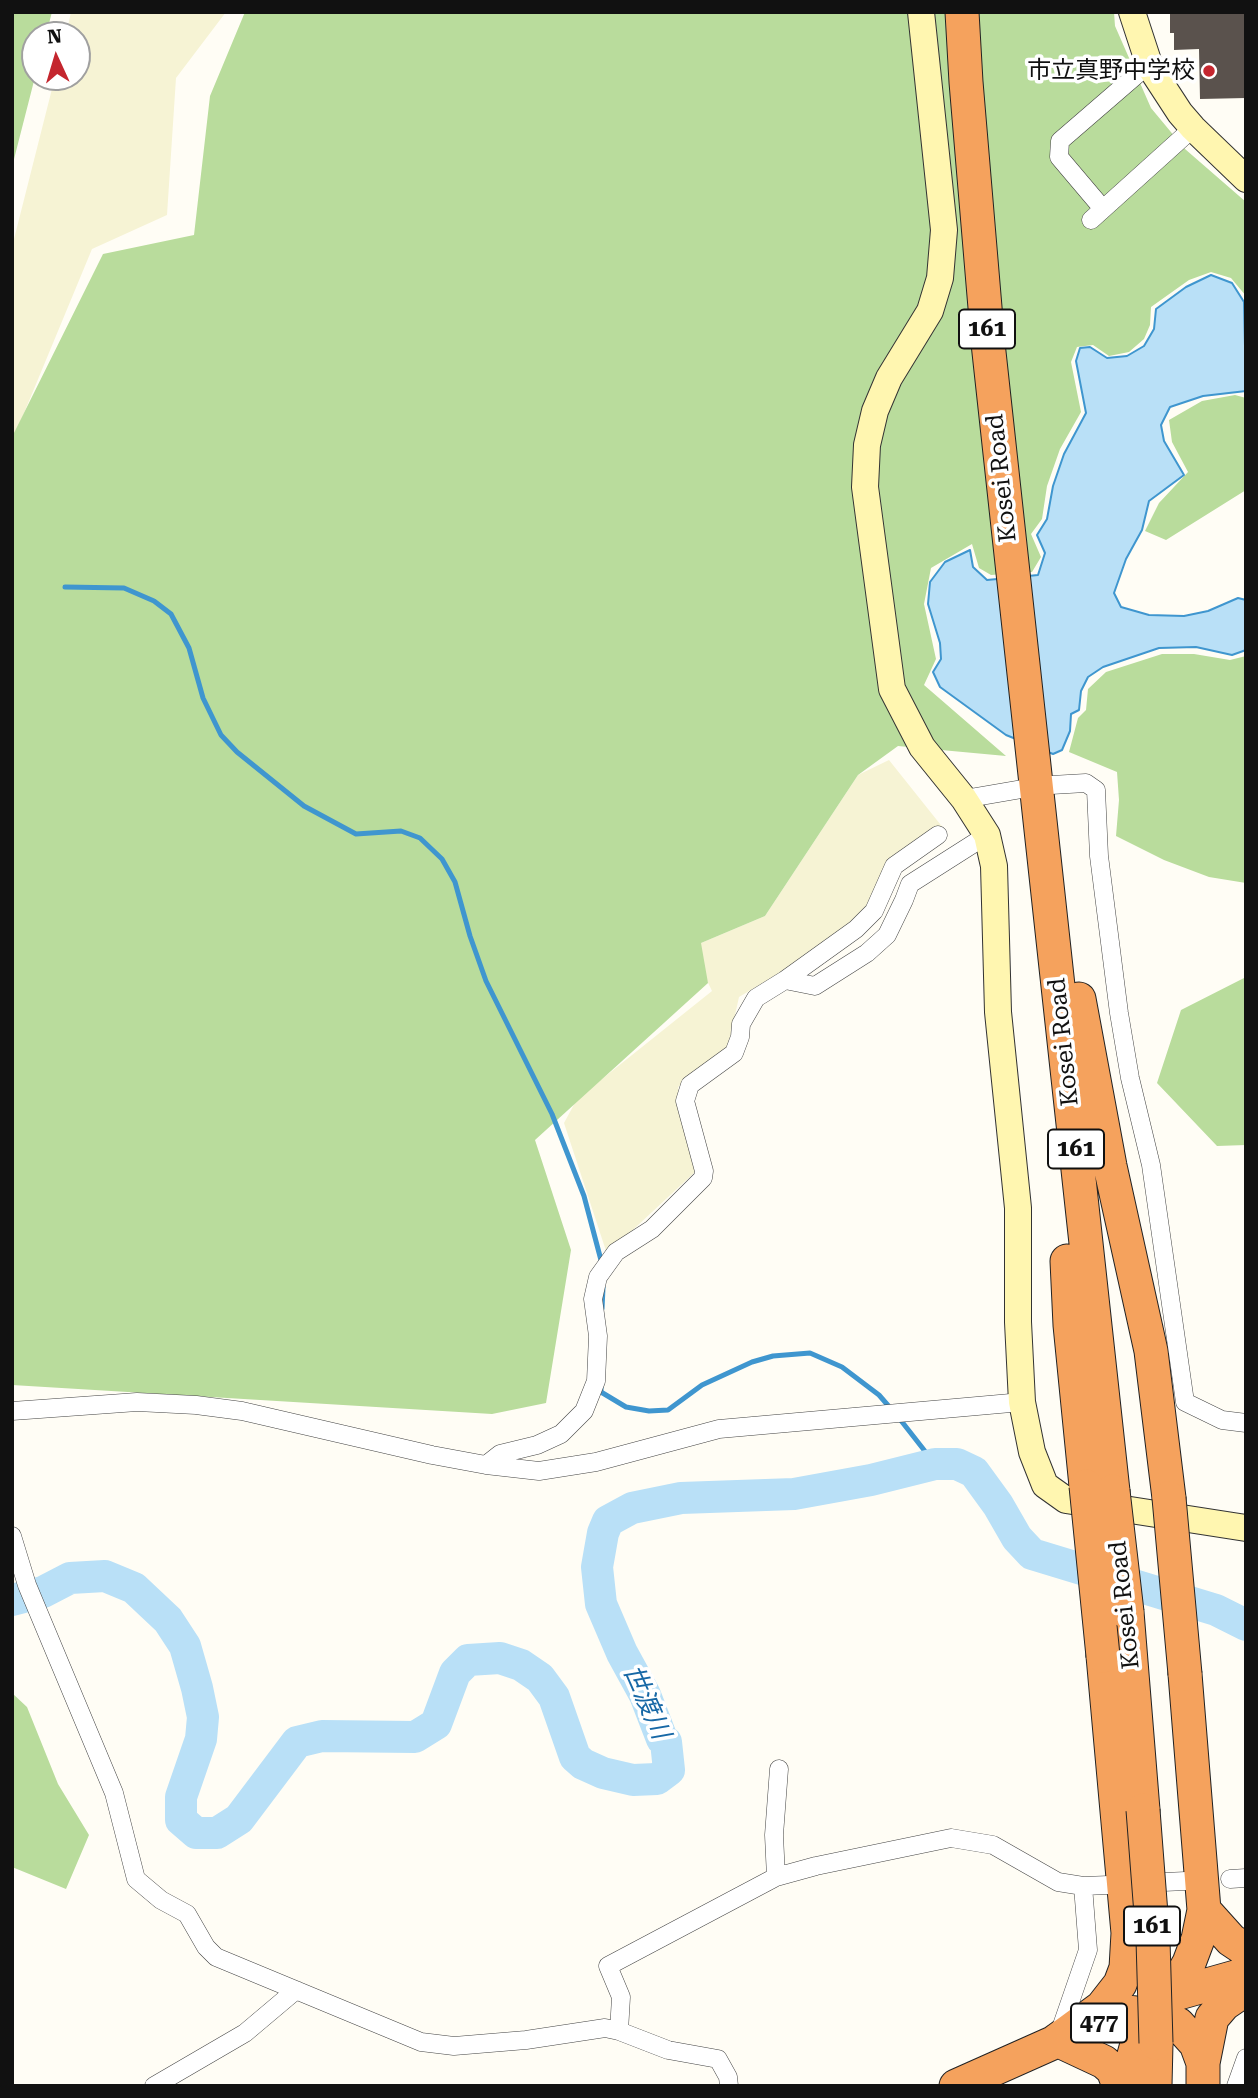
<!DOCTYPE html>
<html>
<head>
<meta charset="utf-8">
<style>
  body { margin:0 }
  #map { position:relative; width:1258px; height:2098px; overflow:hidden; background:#fffdf5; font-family:"Roboto Serif",serif }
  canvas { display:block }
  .frame { position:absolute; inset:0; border:14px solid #111; pointer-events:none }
  .north { position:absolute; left:21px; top:21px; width:70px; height:70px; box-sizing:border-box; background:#fff; border:2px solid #a0a0a0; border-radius:50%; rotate:356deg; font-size:19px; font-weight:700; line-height:28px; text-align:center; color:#111 }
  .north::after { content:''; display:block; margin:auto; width:24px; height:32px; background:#c4262e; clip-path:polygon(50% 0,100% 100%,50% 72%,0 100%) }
</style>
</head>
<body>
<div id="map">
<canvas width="1258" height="2098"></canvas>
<div class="frame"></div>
<div class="north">N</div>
</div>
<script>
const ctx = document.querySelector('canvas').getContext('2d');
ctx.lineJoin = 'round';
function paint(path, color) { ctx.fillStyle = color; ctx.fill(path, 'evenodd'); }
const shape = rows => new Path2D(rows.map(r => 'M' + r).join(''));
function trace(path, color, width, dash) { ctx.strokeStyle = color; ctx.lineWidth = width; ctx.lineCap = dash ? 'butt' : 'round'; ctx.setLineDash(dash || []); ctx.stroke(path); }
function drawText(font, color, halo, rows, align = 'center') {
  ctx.font = font + ' "Roboto Serif","Noto Sans JP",serif'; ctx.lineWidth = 7; ctx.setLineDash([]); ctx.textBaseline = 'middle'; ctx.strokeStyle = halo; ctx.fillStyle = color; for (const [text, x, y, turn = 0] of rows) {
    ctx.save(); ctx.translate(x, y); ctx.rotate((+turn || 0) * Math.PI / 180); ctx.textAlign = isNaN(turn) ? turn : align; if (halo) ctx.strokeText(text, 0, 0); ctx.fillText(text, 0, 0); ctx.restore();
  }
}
paint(shape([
  [71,12,226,12,176,78,167,215,92,249,12,442,12,247,55,77,77,77,77,35,66,35],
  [889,760,944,829,891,874,872,918,739,997,727,1051,678,1087,696,1171,607,1254,564,1123,577,1099,712,991,698,962,701,943,765,916,858,775]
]), '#f6f3d4');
paint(shape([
  [12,12,52,12,46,35,35,35,35,77,12,167],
  [245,12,1114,12,1115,26,1151,108,1185,149,1246,202,1246,296,1231,278,1211,272,1189,280,1151,307,1150,325,1144,339,1129,352,1109,356,1093,345,1077,347,1071,362,1081,412,1060,449,1047,486,1042,519,1031,534,1041,557,1032,572,991,575,979,568,972,544,931,568,924,604,936,659,924,685,1006,756,898,746,858,775,765,916,701,943,708,983,535,1140,571,1250,546,1403,492,1414,12,1385,12,437,103,254,194,235,210,96],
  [1235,395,1246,398,1246,490,1166,540,1145,531,1159,503,1188,472,1172,442,1169,420,1202,401],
  [1162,654,1194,654,1230,660,1246,656,1246,883,1209,877,1164,860,1116,836,1119,800,1117,772,1069,752,1078,718,1086,710,1088,689,1106,672],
  [1246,977,1246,1145,1217,1146,1157,1083,1181,1010],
  [12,1693,27,1707,58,1784,89,1835,66,1889,12,1867]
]), '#b9dc9c');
const water = shape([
  [1211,275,1232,283,1244,302,1246,391,1203,396,1170,407,1161,425,1164,441,1184,475,1149,501,1142,530,1126,559,1114,593,1121,607,1149,615,1184,616,1208,611,1238,598,1246,600,1246,650,1232,655,1196,647,1159,648,1103,667,1088,677,1081,691,1079,710,1071,714,1070,731,1062,750,1053,754,1006,735,940,687,933,672,941,659,940,643,928,604,930,582,945,562,970,550,973,567,987,580,1038,575,1045,553,1037,535,1047,519,1053,486,1064,454,1086,413,1076,361,1080,348,1090,347,1107,358,1127,356,1144,346,1154,329,1156,309,1186,287,1211,275]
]);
paint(water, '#b9e0f7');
trace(water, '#3f96cf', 2);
trace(shape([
  [65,587,124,588,154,601,171,614,189,648,203,698,221,735,237,752,304,806,356,834,401,831,420,838,442,859,455,882,470,936,486,981,552,1114,584,1196,602,1264],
  [602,1309,603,1288],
  [601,1388,601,1392,626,1407,649,1411,668,1410,702,1385,752,1362,773,1356,810,1353,842,1367,879,1395,892,1410],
  [899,1418,935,1464]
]), '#3f96cf', 5);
trace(shape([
  [12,1600,43,1592,70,1578,105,1576,134,1588,168,1620,185,1646,197,1688,203,1717,201,1739,181,1797,181,1820,196,1833,217,1833,239,1819,297,1742,322,1736,415,1737,436,1724,455,1673,468,1660,500,1658,521,1665,540,1678,554,1697,575,1757,583,1764,603,1773,633,1780,657,1779,669,1770,666,1742,662,1739,645,1695,622,1653,601,1604,597,1567,603,1533,608,1521,632,1508,681,1498,794,1494,871,1480,935,1464,957,1464,974,1472,998,1505,1017,1538,1032,1554,1216,1610,1246,1625]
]), '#b9e0f7', 32);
paint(shape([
  [1170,12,1246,12,1246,98,1200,99,1199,49,1174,50,1174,33,1170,33]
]), '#5a524d');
const street = shape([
  [1103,209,1059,157,1060,141,1141,71,1150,67],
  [1091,220,1193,128],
  [1051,785,1086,783,1096,790,1099,856,1119,1013,1130,1078,1151,1165,1185,1402,1222,1420,1246,1423],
  [964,799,1022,789],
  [785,980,856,929,874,911,894,866,938,835],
  [12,1411,137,1402,196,1405,242,1411,432,1455,486,1465,539,1471,596,1462,719,1429,1022,1402],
  [486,1465,500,1454,537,1445,561,1434,584,1411,596,1381,598,1336,593,1299,598,1277,616,1252,652,1229,703,1178,704,1171,685,1101,690,1085,734,1053,740,1037,741,1024,756,998,785,980,815,986,867,953,887,935,904,900,910,884,987,835],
  [12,1536,27,1585,114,1793,136,1879,161,1900,187,1914,206,1947,216,1957,421,2042,454,2046,526,2040,605,2028,619,2031,668,2050,718,2059,728,2077,729,2086],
  [776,1877,774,1835,779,1769],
  [1230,1879,1246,1878],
  [1141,1883,1186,1881],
  [619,2031,621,1997,608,1966,776,1877,816,1866,951,1838,993,1845,1058,1882,1083,1886,1109,1885],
  [1059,2034,1088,1950,1083,1886],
  [154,2086,245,2033,296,1990],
  [1236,2086,1246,2058]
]);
const secondary = shape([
  [921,12,944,230,940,278,930,311,889,378,875,411,867,445,865,487,892,689,922,747,964,799,987,835,994,866,998,1012,1018,1208,1018,1322,1022,1402,1032,1452,1045,1485,1066,1500,1246,1528],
  [1132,12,1150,67,1180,113,1193,128,1246,179]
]);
const highway = shape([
  [962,12,966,82,988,343,1113,1491],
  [1079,999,1110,1166,1151,1351,1169,1498],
  [1067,1261,1070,1325,1086,1486],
  [1127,1612,1143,1810],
  [1204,1910,1231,1940,1246,1950],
  [1161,1998,1246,1974],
  [1129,2012,1160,2016,1178,2024,1196,2044,1203,2063],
  [1057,2040,1102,2007,1120,1984,1126,1968,1128,1933,1103,1656],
  [1057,2040,1104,2062,1113,2070,1119,2086],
  [956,2086,1075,2033],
  [1129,2086,1134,2055,1142,2026,1148,2013,1171,1994,1189,1963,1198,1939,1204,1910,1185,1674],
  [1155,2086,1156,2043],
  [1203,2086,1203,2063,1212,2018,1224,2004,1246,1989]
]);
trace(street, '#444', 19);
trace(secondary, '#333', 28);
trace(highway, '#222', 35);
trace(street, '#fff', 18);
trace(secondary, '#fff6b0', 26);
trace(highway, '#f5a25d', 33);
const highwayBridge = shape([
  [1086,1486,1103,1656],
  [1113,1491,1127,1612],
  [1169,1498,1185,1674],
  [1143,1810,1153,1940,1156,2043]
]);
trace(highwayBridge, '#222', 35, []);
trace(highwayBridge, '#f5a25d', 33);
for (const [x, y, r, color] of [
  [1209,71,7,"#c4262e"]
]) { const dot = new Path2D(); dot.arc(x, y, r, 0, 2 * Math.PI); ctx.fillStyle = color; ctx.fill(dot); trace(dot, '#fff', 2.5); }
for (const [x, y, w] of [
  [987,329,56],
  [1076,1149,56],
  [1152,1926,56],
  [1099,2023,56]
]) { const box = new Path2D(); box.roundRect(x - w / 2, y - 19.5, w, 39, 5); ctx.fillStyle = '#fff'; ctx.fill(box); trace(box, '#111', 2); }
drawText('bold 23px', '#111', null, [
  ["161",987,329],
  ["161",1076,1149],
  ["161",1152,1926],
  ["477",1099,2023]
]);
drawText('24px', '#111', '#fff', [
  ["市立真野中学校",1195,71]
], 'right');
drawText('24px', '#111', '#fff', [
  ["Kosei Road",1002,478,-96],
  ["Kosei Road",1064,1042,-96],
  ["Kosei Road",1125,1605,-96]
]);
drawText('italic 26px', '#1768a6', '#fff', [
  ["世渡川",646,1702,66]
]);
</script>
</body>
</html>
